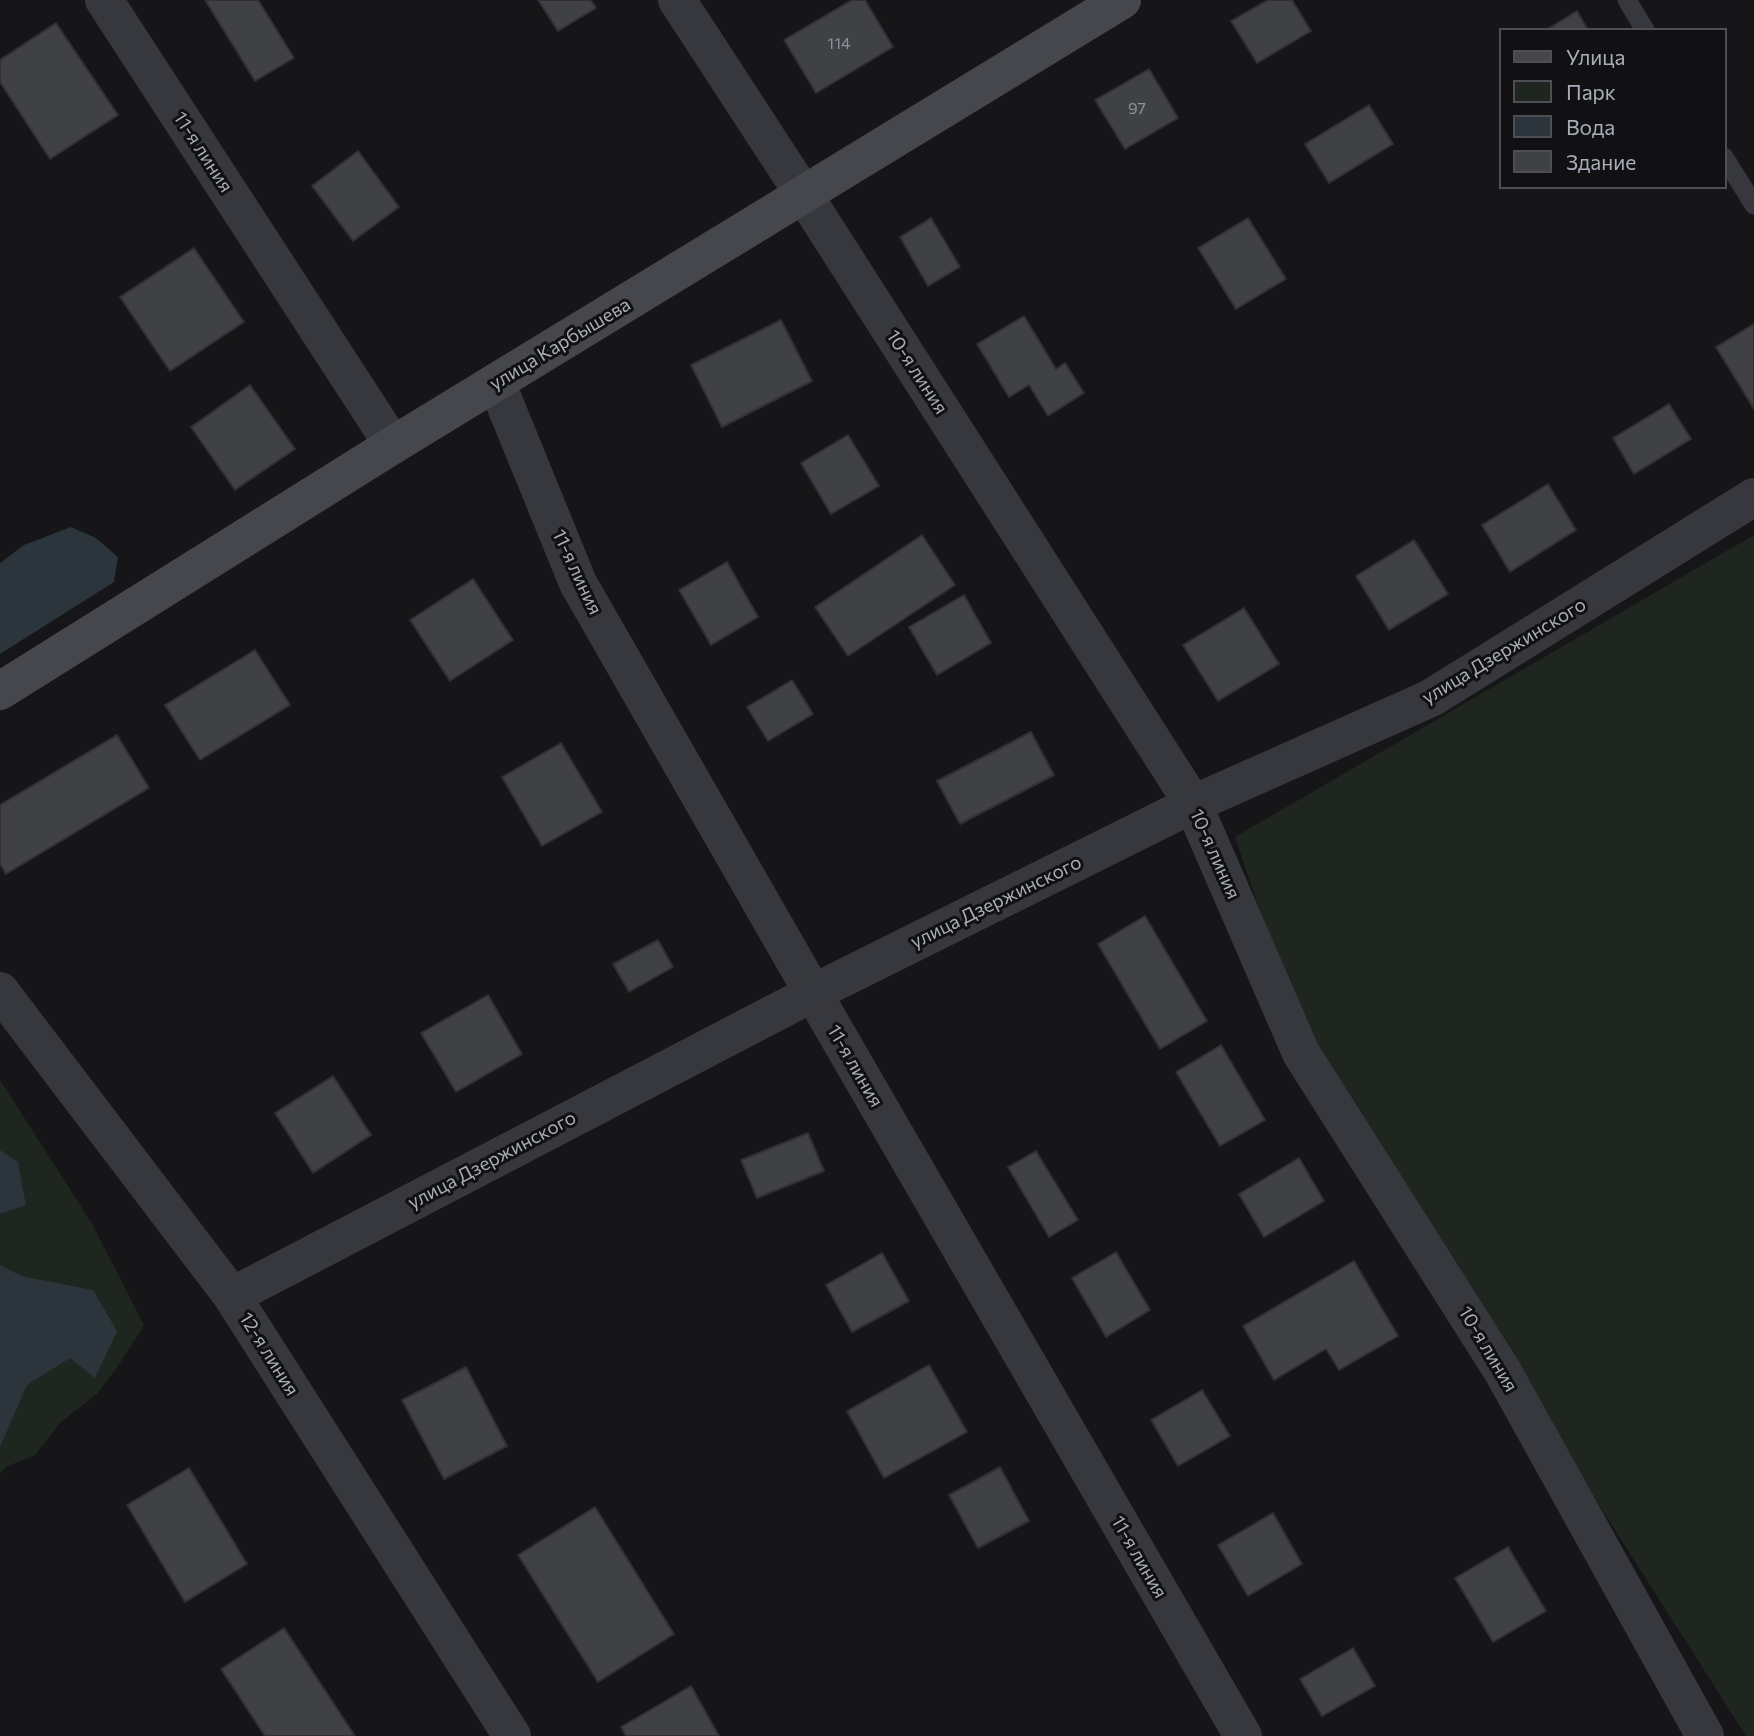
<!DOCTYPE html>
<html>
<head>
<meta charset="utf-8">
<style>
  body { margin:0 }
  #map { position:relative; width:1754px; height:1736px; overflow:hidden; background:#161618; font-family:Commissioner,sans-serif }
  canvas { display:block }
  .legend { position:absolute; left:1499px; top:28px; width:228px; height:161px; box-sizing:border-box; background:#111113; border:2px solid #4d4f55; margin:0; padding:9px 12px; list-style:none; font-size:21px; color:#a8adb8 }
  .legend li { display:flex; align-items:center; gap:14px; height:35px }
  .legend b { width:35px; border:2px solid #4d4f55 }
</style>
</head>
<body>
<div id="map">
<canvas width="1754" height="1736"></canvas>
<ul class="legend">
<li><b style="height:9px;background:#45474d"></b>Улица</li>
<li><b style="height:19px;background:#1e261f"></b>Парк</li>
<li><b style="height:19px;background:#2c353c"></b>Вода</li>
<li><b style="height:19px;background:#404145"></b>Здание</li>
</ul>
</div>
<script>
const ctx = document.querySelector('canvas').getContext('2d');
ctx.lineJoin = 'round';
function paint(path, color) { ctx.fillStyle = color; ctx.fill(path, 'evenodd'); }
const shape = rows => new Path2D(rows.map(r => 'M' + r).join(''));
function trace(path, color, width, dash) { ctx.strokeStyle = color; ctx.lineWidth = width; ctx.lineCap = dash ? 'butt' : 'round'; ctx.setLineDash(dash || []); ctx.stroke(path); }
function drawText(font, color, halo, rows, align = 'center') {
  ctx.font = font + ' Commissioner,sans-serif'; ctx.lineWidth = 6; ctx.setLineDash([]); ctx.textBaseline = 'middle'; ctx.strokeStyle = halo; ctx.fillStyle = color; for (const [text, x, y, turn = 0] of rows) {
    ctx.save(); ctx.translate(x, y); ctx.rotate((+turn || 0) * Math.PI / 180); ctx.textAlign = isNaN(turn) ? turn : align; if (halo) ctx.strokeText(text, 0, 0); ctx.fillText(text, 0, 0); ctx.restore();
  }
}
paint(shape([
  [1754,535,1754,1736,1746,1736,1304,1041,1235,837],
  [0,1080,91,1222,144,1325,120,1363,98,1393,60,1423,35,1455,8,1466,0,1473,0,1447,26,1385,70,1357,92,1290,22,1276,0,1265,0,1214,26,1205,18,1162,0,1150]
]), '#1e261f');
paint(shape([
  [71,527,96,538,118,557,114,582,0,654,0,563,24,545],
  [0,1150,18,1162,26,1205,0,1214],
  [0,1265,22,1276,93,1290,117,1331,95,1378,70,1358,27,1385,0,1447]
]), '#2c353c');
const building = shape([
  [205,0,258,0,294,58,255,81,205,0],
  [538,0,591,0,596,8,558,31,538,0],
  [852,0,865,0,893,47,816,93,784,40,852,0],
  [1268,0,1292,0,1311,31,1257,63,1231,21,1268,0],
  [1577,11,1588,30,1546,30,1577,11],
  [56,23,118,115,50,159,0,82,0,60,56,23],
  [1149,69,1178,118,1125,149,1095,100,1149,69],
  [1369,105,1393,144,1329,183,1305,144,1369,105],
  [358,151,399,207,353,241,312,186,358,151],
  [931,218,960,267,928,286,900,237,931,218],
  [1248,218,1286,279,1236,309,1198,248,1248,218],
  [194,248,244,322,170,371,120,297,194,248],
  [1024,316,1056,369,1065,363,1084,393,1048,416,1029,385,1009,397,977,344,1024,316],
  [781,320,812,381,722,427,691,365,781,320],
  [1754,324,1754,409,1716,347,1754,324],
  [250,385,295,449,235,490,191,427,250,385],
  [1669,404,1691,439,1634,474,1613,438,1669,404],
  [848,435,879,486,831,514,801,463,848,435],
  [1548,484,1576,530,1510,572,1482,525,1548,484],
  [922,535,955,585,848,656,815,607,922,535],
  [1414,540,1448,594,1389,630,1356,576,1414,540],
  [727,562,758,617,711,645,679,590,727,562],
  [473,579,513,640,450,681,410,620,473,579],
  [964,595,991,643,937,675,909,627,964,595],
  [1244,608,1279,664,1218,701,1183,645,1244,608],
  [255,650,290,705,200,760,165,705,255,650],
  [792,680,813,714,768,741,747,707,792,680],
  [1031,732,1054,775,960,824,937,781,1031,732],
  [117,735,149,788,6,874,0,864,0,805,117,735],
  [561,743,602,812,542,846,502,777,561,743],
  [1145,916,1207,1021,1160,1049,1098,944,1145,916],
  [658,940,673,967,629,992,613,964,658,940],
  [488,995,522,1054,456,1092,421,1033,488,995],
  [1221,1045,1265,1120,1220,1146,1176,1072,1221,1045],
  [333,1076,371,1135,313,1173,275,1113,333,1076],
  [808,1133,824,1171,757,1198,741,1160,808,1133],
  [1036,1151,1078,1220,1049,1237,1008,1167,1036,1151],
  [1299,1158,1324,1201,1264,1237,1239,1194,1299,1158],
  [1116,1252,1150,1310,1106,1337,1072,1278,1116,1252],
  [882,1253,909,1301,852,1332,826,1285,882,1253],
  [1354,1261,1398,1336,1339,1370,1326,1349,1274,1380,1243,1326,1354,1261],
  [929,1365,967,1432,884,1478,847,1411,929,1365],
  [466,1367,507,1446,444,1479,402,1400,466,1367],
  [1202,1390,1230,1436,1178,1466,1151,1420,1202,1390],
  [1000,1467,1029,1521,978,1548,949,1495,1000,1467],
  [189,1468,247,1564,185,1602,127,1505,189,1468],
  [595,1507,674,1634,598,1682,518,1555,595,1507],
  [1273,1513,1302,1564,1248,1596,1218,1545,1273,1513],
  [1508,1547,1546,1611,1493,1642,1455,1578,1508,1547],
  [284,1628,355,1736,265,1736,221,1669,284,1628],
  [1353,1648,1375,1686,1322,1716,1300,1679,1353,1648],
  [691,1686,719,1736,626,1736,621,1727,691,1686]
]);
paint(building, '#404145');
trace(building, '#303034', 2);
trace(shape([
  [1627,0,1645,30],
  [1724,157,1754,205]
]), '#37383d', 19);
trace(shape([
  [104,0,393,445],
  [677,0,804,195,1193,804,1301,1053,1503,1372,1705,1736],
  [496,382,578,583,813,993,1243,1736],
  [0,991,232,1296,512,1736]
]), '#37383d', 38);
trace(shape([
  [232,1296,813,993,1193,804,1431,698,1754,497]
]), '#37383d', 38);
trace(shape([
  [0,691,393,445,1122,0]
]), '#45474d', 38);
drawText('16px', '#8e929b', null, [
  ["114",839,44],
  ["97",1137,109]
]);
drawText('19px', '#a8adb8', '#111113', [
  ["11-я линия",203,152,57],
  ["улица Карбышева",560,344,-31],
  ["10-я линия",917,372,57],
  ["11-я линия",577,572,65],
  ["улица Дзержинского",1504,651,-31],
  ["10-я линия",1215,854,66],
  ["улица Дзержинского",996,902,-26],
  ["11-я линия",855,1066,60],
  ["улица Дзержинского",492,1160,-28],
  ["10-я линия",1488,1349,59],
  ["12-я линия",269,1354,58],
  ["11-я линия",1139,1557,60]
]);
</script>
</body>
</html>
